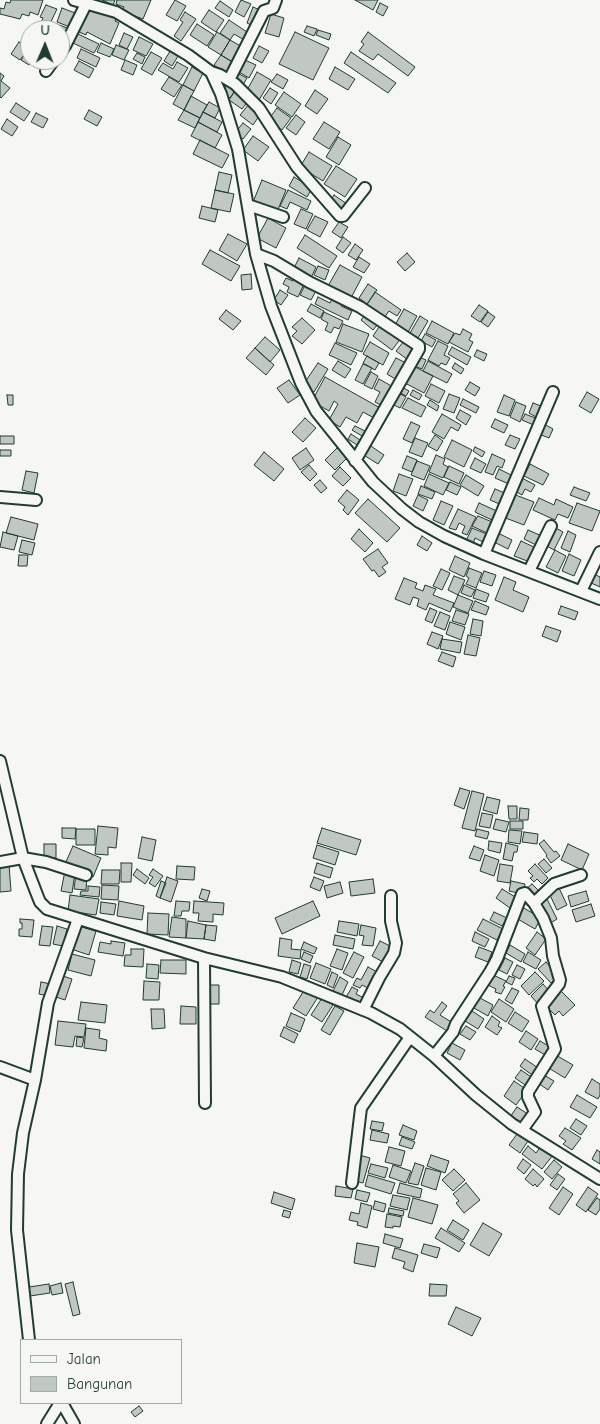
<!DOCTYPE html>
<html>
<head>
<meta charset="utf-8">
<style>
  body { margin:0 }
  #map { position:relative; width:600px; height:1424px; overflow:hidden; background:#f6f6f2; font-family:"Comic Neue",sans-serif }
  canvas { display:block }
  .legend { position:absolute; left:20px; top:1339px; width:162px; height:65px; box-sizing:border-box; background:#f6f6f2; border:1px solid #a0aca6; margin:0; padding:6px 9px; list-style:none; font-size:15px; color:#1f3d34 }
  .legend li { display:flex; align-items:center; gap:10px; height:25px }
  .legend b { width:25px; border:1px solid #a0aca6 }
  .north { position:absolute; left:20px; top:20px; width:50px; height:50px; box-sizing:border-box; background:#f6f6f2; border:1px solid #a0aca6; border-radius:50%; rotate:1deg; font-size:14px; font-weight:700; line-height:20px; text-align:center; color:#1f3d34 }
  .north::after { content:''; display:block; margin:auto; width:18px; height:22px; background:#1f3d34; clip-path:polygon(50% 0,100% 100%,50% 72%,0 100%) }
</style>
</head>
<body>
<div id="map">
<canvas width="600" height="1424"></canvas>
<ul class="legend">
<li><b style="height:6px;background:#f6f6f2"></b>Jalan</li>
<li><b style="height:14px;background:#c1c8c3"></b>Bangunan</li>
</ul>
<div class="north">U</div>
</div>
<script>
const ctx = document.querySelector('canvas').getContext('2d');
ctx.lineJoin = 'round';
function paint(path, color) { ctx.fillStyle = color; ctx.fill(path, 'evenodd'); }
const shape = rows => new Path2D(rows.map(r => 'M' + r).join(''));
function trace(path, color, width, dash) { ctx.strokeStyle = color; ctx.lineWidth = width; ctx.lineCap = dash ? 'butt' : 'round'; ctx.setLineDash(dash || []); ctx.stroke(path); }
const building = shape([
  [11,0,43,0,38,15,30,12,29,16,22,14,20,19,0,14,0,8,4,9,6,2,10,3,11,0],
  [102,0,115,0,113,5,102,0],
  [117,0,151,0,143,19,122,11,124,7,116,4,117,0],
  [175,0,186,6,177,21,166,15,175,0],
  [241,0,251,4,244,17,235,12,241,0],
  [355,0,378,0,373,10,355,0],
  [220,1,233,10,229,17,215,8,220,1],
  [380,3,388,7,383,16,376,12,380,3],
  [46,5,57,9,47,30,38,30,43,18,40,17,46,5],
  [253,7,260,10,253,26,247,23,253,7],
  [62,8,75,13,70,27,57,22,62,8],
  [90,8,116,18,115,21,119,23,110,44,87,32,86,35,79,32,90,8],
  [209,10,224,20,216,32,201,22,209,10],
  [185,12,196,19,181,41,174,36,183,22,180,20,185,12],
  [271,14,284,18,279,37,265,33,271,14],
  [229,20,250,34,246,41,234,34,230,40,220,33,229,20],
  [54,23,70,29,66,42,60,40,60,30,52,30,54,23],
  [197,24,214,35,207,46,190,35,197,24],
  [307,26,317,29,314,36,304,32,307,26],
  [318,30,331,34,329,40,316,35,318,30],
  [217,32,230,40,221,55,208,47,217,32],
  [295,32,329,48,313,80,279,64,295,32],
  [368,32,415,67,408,76,378,54,373,60,359,51,364,44,361,42,368,32],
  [124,33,133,37,127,49,119,45,124,33],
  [78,34,99,44,94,53,73,43,78,34],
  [139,37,153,44,146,56,133,50,139,37],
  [230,40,244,48,234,63,221,55,230,40],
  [19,42,29,48,20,60,11,54,19,42],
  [101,43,114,49,110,57,97,52,101,43],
  [116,45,129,50,124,60,112,55,116,45],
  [259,46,269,51,262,63,253,58,259,46],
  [30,48,30,60,32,60,29,65,21,60,30,48],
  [172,48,180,53,172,66,164,61,172,48],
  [81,49,100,58,96,67,77,58,81,49],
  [151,52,162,58,152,75,141,69,151,52],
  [351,52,396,83,388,93,344,63,351,52],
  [137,53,145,57,142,64,133,59,137,53],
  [221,55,234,63,227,74,214,65,221,55],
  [125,60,137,65,133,75,121,70,125,60],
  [245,60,256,65,249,78,239,72,245,60],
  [79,61,94,69,89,78,74,70,79,61],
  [177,62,188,68,179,82,158,70,163,63,173,69,177,62],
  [192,67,203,73,194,91,183,85,192,67],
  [335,67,355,79,348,90,329,79,335,67],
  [257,72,271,80,259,100,246,92,257,72],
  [0,73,4,76,1,81,10,88,1,98,0,97,0,73],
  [237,73,247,78,243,85,233,80,237,73],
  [277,74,288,80,283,89,271,82,277,74],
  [169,77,182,85,174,97,161,89,169,77],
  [228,83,236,89,230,98,222,92,228,83],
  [183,85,194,91,184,110,173,104,183,85],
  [270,88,278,93,271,104,263,98,270,88],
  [315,90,328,99,317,114,305,106,315,90],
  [235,91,248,101,242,109,229,100,235,91],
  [284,92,301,104,292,117,275,105,284,92],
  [191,96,207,105,200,118,184,110,191,96],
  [209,102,220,108,215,118,203,112,209,102],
  [16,103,30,112,24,121,10,112,16,103],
  [249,104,261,113,253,125,240,115,249,104],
  [277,108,291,118,282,130,268,120,277,108],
  [89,110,102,117,97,126,84,119,89,110],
  [184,110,200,118,195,128,178,120,184,110],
  [203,112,222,122,217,132,198,122,203,112],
  [36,113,48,119,43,128,31,122,36,113],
  [296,115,305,122,296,135,286,128,296,115],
  [7,119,18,127,12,136,1,129,7,119],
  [198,122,222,135,215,148,191,136,198,122],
  [324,122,340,132,329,149,313,139,324,122],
  [243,123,251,129,243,139,235,133,243,123],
  [253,136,269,147,258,161,243,150,253,136],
  [338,137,351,145,339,165,326,157,338,137],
  [200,140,229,155,222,168,193,154,200,140],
  [309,152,332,166,323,181,300,167,309,152],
  [336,166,357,179,345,197,324,184,336,166],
  [219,172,232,175,228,193,215,190,219,172],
  [294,177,312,188,307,197,289,186,294,177],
  [262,180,286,190,277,212,253,202,262,180],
  [215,190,234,194,230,212,211,208,215,190],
  [288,190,311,201,307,210,290,202,287,209,280,206,288,190],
  [334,195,347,204,342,210,330,201,334,195],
  [202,206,218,210,215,222,199,218,202,206],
  [301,209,313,214,306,229,294,224,301,209],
  [315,216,328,222,320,237,307,230,315,216],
  [268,218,286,228,276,248,257,238,268,218],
  [339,222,348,227,341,238,332,232,339,222],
  [228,234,247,244,237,261,219,250,228,234],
  [305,235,337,256,329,268,297,248,305,235],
  [343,237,351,243,343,253,336,248,343,237],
  [355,244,363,250,356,260,348,255,355,244],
  [210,250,240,266,231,281,202,264,210,250],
  [407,253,415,262,405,271,397,262,407,253],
  [359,257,370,264,364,273,353,267,359,257],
  [299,258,316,267,311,278,293,270,299,258],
  [340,265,362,277,351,298,328,286,340,265],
  [318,266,329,270,325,280,314,275,318,266],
  [251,274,252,289,242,290,241,275,251,274],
  [294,277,305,282,298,297,287,292,289,287,283,284,286,278,293,281,294,277],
  [306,283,317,289,311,300,300,295,306,283],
  [368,284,377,290,367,304,359,298,368,284],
  [280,290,288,295,281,305,274,300,280,290],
  [375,292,401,310,397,316,389,311,384,318,366,306,375,292],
  [318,297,330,303,333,297,343,302,341,306,352,311,348,320,315,304,318,297],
  [311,304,324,311,320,318,307,311,311,304],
  [479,305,488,311,480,322,471,316,479,305],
  [404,309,417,316,407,334,394,327,404,309],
  [226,310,241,321,233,330,219,319,226,310],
  [324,312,343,321,339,329,334,327,331,333,325,330,328,323,321,319,324,312],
  [488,312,495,317,488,327,481,322,488,312],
  [366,314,378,324,373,330,361,320,366,314],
  [420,316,428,321,418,338,410,333,420,316],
  [302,318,315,330,302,344,292,336,297,331,292,327,302,318],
  [432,321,454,333,448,344,426,333,432,321],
  [343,324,369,334,362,352,336,342,343,324],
  [381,324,401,338,392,350,373,336,381,324],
  [463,329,472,334,469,340,473,342,468,352,449,342,455,333,460,335,463,329],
  [425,334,436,340,432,347,421,341,425,334],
  [265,337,280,350,270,362,255,348,265,337],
  [404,341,416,349,408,360,396,351,404,341],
  [438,341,448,346,444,355,450,358,446,365,441,363,439,366,428,360,438,341],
  [370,342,389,353,383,365,363,354,370,342],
  [335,343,357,353,351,365,329,355,335,343],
  [452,347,471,357,467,365,448,354,452,347],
  [255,348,274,365,266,375,246,358,255,348],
  [477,350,487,354,484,361,474,356,477,350],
  [367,356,379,363,375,370,363,363,367,356],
  [416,356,426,360,422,369,412,365,416,356],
  [396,358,406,363,397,380,387,374,396,358],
  [338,361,351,369,345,378,332,370,338,361],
  [428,361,452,374,447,383,423,371,428,361],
  [318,363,328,369,314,392,303,385,318,363],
  [455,363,464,369,461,374,452,368,455,363],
  [363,364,372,368,363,384,355,380,363,364],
  [411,365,433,376,424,393,403,382,411,365],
  [371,372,378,376,372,389,364,385,371,372],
  [325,377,382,409,376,419,363,412,357,423,346,417,340,427,329,420,338,404,334,401,329,411,312,401,325,377],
  [379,379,395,388,384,407,375,402,380,392,374,389,379,379],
  [289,380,300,395,288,403,277,388,289,380],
  [470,382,480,388,475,396,465,390,470,382],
  [431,384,445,391,439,403,425,396,431,384],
  [400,386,409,391,406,396,397,391,400,386],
  [413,390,422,395,419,400,410,395,413,390],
  [397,392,406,397,400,408,390,403,397,392],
  [587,392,599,399,591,413,579,406,587,392],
  [449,394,460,398,454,413,443,409,449,394],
  [7,395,13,395,13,405,8,405,7,395],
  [504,395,515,400,509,416,497,412,504,395],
  [408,398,426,407,421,417,402,408,408,398],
  [463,399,479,407,476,413,460,405,463,399],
  [430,400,439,406,437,411,427,405,430,400],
  [516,402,526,406,520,422,510,417,516,402],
  [533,403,541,406,536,417,529,413,533,403],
  [460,410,471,416,466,425,456,418,460,410],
  [442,414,461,425,458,431,451,427,444,439,432,432,442,414],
  [525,414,538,419,536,426,522,420,525,414],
  [305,418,316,428,303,442,292,432,305,418],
  [495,419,508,425,504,433,491,427,495,419],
  [411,422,420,426,412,443,403,439,411,422],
  [544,424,553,429,549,438,539,434,544,424],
  [355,426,365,431,362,436,352,430,355,426],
  [351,434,360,440,357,445,348,439,351,434],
  [435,435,443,441,437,451,428,446,435,435],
  [510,435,520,439,515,449,505,445,510,435],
  [0,436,14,436,14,444,0,444,0,436],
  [415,438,428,443,422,457,409,452,415,438],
  [452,440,472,450,464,467,444,457,452,440],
  [368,444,384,455,378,464,362,454,368,444],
  [475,447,485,452,482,457,473,451,475,447],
  [306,448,314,460,300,470,292,458,306,448],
  [337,448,347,458,335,470,325,460,337,448],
  [0,450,11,450,11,456,0,456,0,450],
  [264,452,284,469,274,481,254,465,264,452],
  [492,454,505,460,502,468,497,466,493,475,485,472,492,454],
  [436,455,445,459,443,464,448,467,443,478,429,472,436,455],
  [407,456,417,460,412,472,402,468,407,456],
  [475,458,486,464,481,473,470,468,475,458],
  [417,461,430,466,424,480,411,475,417,461],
  [530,464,549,474,543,485,524,476,530,464],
  [309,465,317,474,310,481,301,472,309,465],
  [449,466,464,473,459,484,444,477,449,466],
  [340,467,351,478,343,486,332,476,340,467],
  [499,469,513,476,509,484,495,478,499,469],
  [26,471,38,473,34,493,22,490,26,471],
  [399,474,413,479,406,496,393,491,399,474],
  [429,474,449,483,443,495,424,486,429,474],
  [466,475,484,486,478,496,460,485,466,475],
  [522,478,535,485,531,492,525,489,522,495,515,491,522,478],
  [320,480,327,488,321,493,314,485,320,480],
  [450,482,461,487,457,495,446,490,450,482],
  [421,486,435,492,432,499,418,494,421,486],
  [574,487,590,493,586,501,570,495,574,487],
  [495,489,507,494,502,505,490,500,495,489],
  [347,490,359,500,348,515,343,510,345,507,338,501,347,490],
  [513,494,534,502,524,525,503,517,513,494],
  [418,495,428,500,423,511,413,506,418,495],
  [539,498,554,505,556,499,573,507,568,518,558,514,555,520,533,510,539,498],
  [368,499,400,528,387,542,355,513,368,499],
  [441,501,453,506,444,525,433,520,441,501],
  [479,503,499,512,494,521,475,512,479,503],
  [577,503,600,511,592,531,569,523,577,503],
  [458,509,476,517,467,535,462,533,465,526,459,523,456,530,449,528,458,509],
  [478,516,492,522,487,533,472,526,478,516],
  [11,517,38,524,34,540,6,533,11,517],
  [554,527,563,532,554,550,545,545,554,527],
  [472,528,489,535,485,543,475,538,473,544,466,541,472,528],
  [359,529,373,543,365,552,351,539,359,529],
  [528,530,542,536,538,546,524,539,528,530],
  [568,531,576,535,570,552,561,548,568,531],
  [3,532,18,536,14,550,0,547,3,532],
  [496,532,512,540,508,549,492,541,496,532],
  [422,536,432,543,427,551,417,545,422,536],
  [22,540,35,543,32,555,19,552,22,540],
  [521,541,536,548,530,562,514,556,521,541],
  [378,549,388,563,382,567,386,572,379,577,374,570,372,571,363,559,378,549],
  [555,550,566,556,558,573,546,567,555,550],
  [569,554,581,560,574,576,562,571,569,554],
  [19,555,28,555,27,566,18,566,19,555],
  [455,556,470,563,464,577,449,570,455,556],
  [469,568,482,573,476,588,466,584,469,578,466,576,469,568],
  [441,569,450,573,442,590,433,586,441,569],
  [484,571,496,575,492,586,480,582,484,571],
  [592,573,600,577,600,587,589,582,592,573],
  [454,576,465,580,458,595,448,590,454,576],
  [504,577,516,582,513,590,529,597,523,612,495,600,504,577],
  [404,578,417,583,415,588,423,591,425,585,436,589,433,595,454,603,450,612,429,603,426,610,417,606,419,599,413,597,410,605,395,599,404,578],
  [464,585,475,590,471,597,461,593,464,585],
  [476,589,489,594,486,602,473,598,476,589],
  [458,595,473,601,468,613,453,607,458,595],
  [475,601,489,607,486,615,471,610,475,601],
  [561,606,578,612,575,620,558,614,561,606],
  [430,608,437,611,432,623,425,620,430,608],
  [456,610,469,614,465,625,452,621,456,610],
  [440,612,450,616,445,630,434,626,440,612],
  [473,619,483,621,481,636,470,634,473,619],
  [450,622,465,627,461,640,446,634,450,622],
  [546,626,561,631,557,642,542,636,546,626],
  [432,632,443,636,438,649,427,644,432,632],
  [468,635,480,638,476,656,464,654,468,635],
  [442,639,462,642,460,653,440,649,442,639],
  [442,652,456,657,453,667,438,661,442,652],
  [460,788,470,791,464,809,454,805,460,788],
  [472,791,484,794,475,831,462,828,472,791],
  [487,797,500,800,497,814,483,810,487,797],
  [508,806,517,806,517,819,509,819,508,806],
  [520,808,529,809,528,820,519,820,520,808],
  [482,813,493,815,490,828,479,826,482,813],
  [496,819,509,822,506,832,493,829,496,819],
  [510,821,523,821,523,829,510,829,510,821],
  [98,826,118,828,116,848,108,847,108,855,95,854,98,826],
  [62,828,76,828,75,839,62,838,62,828],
  [322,828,361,840,356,855,317,843,322,828],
  [76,829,95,829,95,845,76,845,76,829],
  [477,829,489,832,487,839,475,836,477,829],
  [509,830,522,831,520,844,508,842,509,830],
  [524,832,538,834,537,844,522,842,524,832],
  [142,837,156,840,152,861,138,858,142,837],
  [544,840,554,852,556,851,560,856,551,863,546,856,547,855,539,844,544,840],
  [489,841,502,843,500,853,488,850,489,841],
  [506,843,518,846,517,852,514,852,512,861,503,859,506,843],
  [44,844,56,844,56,858,44,859,44,844],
  [568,844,589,854,582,870,561,860,568,844],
  [317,845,339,852,335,865,313,858,317,845],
  [73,846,101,858,93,877,65,864,73,846],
  [474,846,484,850,480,861,469,858,474,846],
  [485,855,499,860,494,876,480,871,485,855],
  [544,859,552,868,546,873,538,864,544,859],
  [121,863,132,863,131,882,121,882,121,863],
  [317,863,333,868,330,878,314,873,317,863],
  [500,864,513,866,510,883,497,881,500,864],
  [535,864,548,878,542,884,537,879,534,882,530,878,533,876,528,871,535,864],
  [9,865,11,891,0,892,0,866,9,865],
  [177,866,195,867,194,880,176,879,177,866],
  [137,869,149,878,145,884,133,875,137,869],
  [153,869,163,876,155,887,149,883,153,877,149,875,153,869],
  [102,870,120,870,119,884,101,884,102,870],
  [65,871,75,873,72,893,61,891,65,871],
  [76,874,87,876,86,890,74,889,76,874],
  [167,877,178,881,171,902,160,898,167,877],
  [314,877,324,881,320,891,310,887,314,877],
  [373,879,375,893,351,896,349,882,373,879],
  [161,881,166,883,160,898,156,896,161,881],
  [511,881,525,884,524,890,519,889,518,893,509,891,511,881],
  [340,882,343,893,327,898,324,886,340,882],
  [532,884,541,893,534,899,525,890,532,884],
  [102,885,119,886,118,900,101,899,102,885],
  [88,886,100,887,99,897,80,895,81,891,88,891,88,886],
  [559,888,567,905,557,910,549,893,559,888],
  [202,889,210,891,207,901,199,898,202,889],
  [502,889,517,898,510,908,496,898,502,889],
  [586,891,589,901,571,907,568,896,586,891],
  [70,895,99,899,96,915,68,911,70,895],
  [547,899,557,919,549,924,538,904,547,899],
  [119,901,144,906,142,920,117,916,119,901],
  [176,901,190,902,189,911,182,911,181,916,174,916,176,901],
  [194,901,224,903,223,915,213,914,213,922,198,921,199,913,193,913,194,901],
  [313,901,320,916,282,934,275,918,313,901],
  [101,902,116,904,114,915,100,913,101,902],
  [591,904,595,916,576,922,572,910,591,904],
  [522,907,541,918,535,929,516,918,522,907],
  [494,912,507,918,502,926,490,920,494,912],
  [148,913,169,914,168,935,147,934,148,913],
  [172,917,186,919,186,938,169,937,172,917],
  [20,919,34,920,32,937,19,936,19,929,22,929,22,923,20,923,20,919],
  [483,919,503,929,497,940,477,930,483,919],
  [188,921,206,925,204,939,186,938,188,921],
  [339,921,359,924,357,936,337,932,339,921],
  [206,925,217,926,215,941,204,939,206,925],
  [361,925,376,928,373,946,362,945,364,936,359,935,361,925],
  [42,926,53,927,50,946,39,945,42,926],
  [57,926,67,929,63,946,53,944,57,926],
  [78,926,96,931,89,955,71,949,78,926],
  [475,932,489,939,485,947,472,941,475,932],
  [537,932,546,939,535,955,526,948,537,932],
  [335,935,355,939,353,949,333,945,335,935],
  [280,938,292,940,291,949,301,950,300,959,278,956,280,938],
  [111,941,125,943,123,956,98,952,100,942,111,944,111,941],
  [380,941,394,948,385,963,372,956,380,941],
  [304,942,317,948,314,954,301,949,304,942],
  [510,945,525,954,521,962,506,953,510,945],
  [479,947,492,952,488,962,475,957,479,947],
  [131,949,144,949,143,967,124,966,125,955,131,955,131,949],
  [337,949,348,953,342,970,330,966,337,949],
  [304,952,313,956,310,963,301,959,304,952],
  [354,952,364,957,353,978,343,973,354,952],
  [528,952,541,960,536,969,523,962,528,952],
  [72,954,95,960,91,976,68,970,72,954],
  [505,958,513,962,507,974,499,970,505,958],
  [161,960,186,960,186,974,160,973,161,960],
  [292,960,301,963,298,974,289,972,292,960],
  [546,962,558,976,551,983,538,969,546,962],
  [316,963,331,969,325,984,310,978,316,963],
  [147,964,159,965,158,979,146,978,147,964],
  [304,964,311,966,307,979,300,977,304,964],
  [517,965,525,969,520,979,512,975,517,965],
  [368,967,379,973,370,989,362,985,360,988,353,985,357,978,361,980,368,967],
  [332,972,338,975,333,988,327,985,332,972],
  [535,972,544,981,529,995,521,986,535,972],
  [491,974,506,981,503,986,505,987,501,994,495,992,496,989,486,984,491,974],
  [60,975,72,979,65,1000,53,996,60,975],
  [509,976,515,978,512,985,506,982,509,976],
  [340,977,348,982,342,995,333,991,340,977],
  [144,981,160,982,159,1000,143,1000,144,981],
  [41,982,51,984,48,996,39,994,41,982],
  [543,984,550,992,538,1004,531,996,543,984],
  [210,985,219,985,219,1004,209,1004,210,985],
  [352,987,358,990,356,994,364,998,360,1006,345,999,352,987],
  [512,988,519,991,512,1004,505,1000,512,988],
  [305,989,318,997,306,1016,293,1008,305,989],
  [560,990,575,1005,563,1016,559,1011,555,1015,545,1005,560,990],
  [322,998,333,1005,322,1022,311,1015,322,998],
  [480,998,493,1005,488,1016,474,1008,480,998],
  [499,999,514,1009,506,1022,491,1012,499,999],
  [81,1002,107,1005,105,1023,78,1020,81,1002],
  [442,1002,447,1006,440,1015,453,1023,447,1031,425,1017,430,1010,434,1013,442,1002],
  [181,1006,196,1007,196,1024,180,1024,181,1006],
  [335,1006,344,1011,330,1035,321,1030,335,1006],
  [151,1009,164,1009,165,1028,152,1029,151,1009],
  [472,1011,484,1019,478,1029,465,1021,472,1011],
  [515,1012,529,1021,522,1032,508,1023,515,1012],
  [291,1013,305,1019,300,1032,286,1026,291,1013],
  [492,1016,500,1022,498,1026,502,1028,497,1035,485,1027,492,1016],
  [58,1021,86,1024,84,1037,75,1036,73,1047,55,1045,58,1021],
  [466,1026,476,1032,470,1040,460,1034,466,1026],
  [284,1027,298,1034,294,1043,280,1036,284,1027],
  [86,1028,100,1030,99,1038,107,1040,106,1051,84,1048,86,1028],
  [526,1031,538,1039,531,1050,519,1042,526,1031],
  [77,1037,84,1038,82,1047,76,1046,77,1037],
  [540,1041,552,1048,547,1056,535,1049,540,1041],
  [452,1043,465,1050,460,1060,447,1053,452,1043],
  [554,1054,573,1065,565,1078,547,1067,554,1054],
  [525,1059,541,1070,536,1078,520,1066,525,1059],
  [521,1070,534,1079,528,1087,515,1078,521,1070],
  [544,1075,554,1081,548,1090,538,1083,544,1075],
  [592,1079,600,1084,600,1095,598,1099,585,1092,592,1079],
  [514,1081,527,1090,516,1105,504,1096,514,1081],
  [577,1095,597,1107,590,1118,570,1107,577,1095],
  [517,1107,528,1114,522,1125,510,1117,517,1107],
  [576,1119,587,1126,581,1135,570,1128,576,1119],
  [372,1121,384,1123,382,1131,370,1129,372,1121],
  [403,1125,417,1131,414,1140,399,1135,403,1125],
  [565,1128,581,1138,572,1150,563,1144,566,1141,559,1136,565,1128],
  [372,1130,389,1134,387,1143,370,1140,372,1130],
  [517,1134,528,1141,520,1153,509,1145,517,1134],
  [402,1137,415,1142,412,1149,399,1145,402,1137],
  [528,1146,536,1153,541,1146,553,1155,542,1169,522,1154,528,1146],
  [389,1147,405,1151,401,1166,385,1162,389,1147],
  [597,1150,600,1152,600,1164,592,1159,597,1150],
  [359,1155,370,1158,363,1183,355,1181,359,1155],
  [431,1155,449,1161,445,1173,427,1166,431,1155],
  [523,1159,531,1165,524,1174,517,1168,523,1159],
  [554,1160,562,1167,552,1179,544,1172,554,1160],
  [415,1163,424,1166,418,1185,408,1183,415,1163],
  [371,1164,388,1168,385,1178,368,1173,371,1164],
  [393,1165,411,1171,406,1183,389,1177,393,1165],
  [426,1168,441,1172,436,1190,421,1185,426,1168],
  [454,1169,465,1180,453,1191,442,1180,454,1169],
  [533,1169,544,1179,537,1187,535,1184,533,1186,525,1179,533,1169],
  [558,1174,565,1179,557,1190,550,1185,558,1174],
  [368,1175,395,1183,391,1194,365,1186,368,1175],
  [400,1183,422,1189,420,1198,397,1193,400,1183],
  [466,1183,480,1200,464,1213,456,1203,459,1201,453,1194,466,1183],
  [336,1186,353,1189,351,1198,335,1196,336,1186],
  [563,1187,573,1194,559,1215,549,1208,563,1187],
  [588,1187,598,1194,586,1212,576,1205,588,1187],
  [357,1190,370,1193,367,1202,355,1199,357,1190],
  [274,1192,295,1199,292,1210,271,1203,274,1192],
  [393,1195,410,1198,407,1210,390,1206,393,1195],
  [413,1198,438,1205,432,1224,408,1217,413,1198],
  [597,1198,600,1200,600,1209,596,1215,588,1210,597,1198],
  [375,1201,386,1204,384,1212,373,1209,375,1201],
  [361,1203,372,1206,367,1228,357,1225,358,1222,349,1220,351,1212,359,1214,361,1203],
  [389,1208,404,1211,403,1216,388,1213,389,1208],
  [284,1210,291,1212,289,1218,282,1216,284,1210],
  [387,1214,402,1217,400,1227,393,1226,393,1228,385,1227,387,1214],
  [453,1220,469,1230,463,1240,447,1230,453,1220],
  [483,1223,502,1234,489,1256,470,1245,483,1223],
  [441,1228,465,1243,459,1252,435,1238,441,1228],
  [385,1234,403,1239,400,1248,383,1243,385,1234],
  [357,1243,379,1247,375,1267,354,1263,357,1243],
  [424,1244,440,1248,437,1258,421,1253,424,1244],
  [395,1248,418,1255,413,1272,403,1268,405,1262,392,1258,395,1248],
  [73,1282,80,1314,73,1316,65,1284,73,1282],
  [61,1283,63,1293,52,1295,50,1286,61,1283],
  [49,1284,50,1293,30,1296,29,1287,49,1284],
  [430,1284,447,1285,446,1296,429,1296,430,1284],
  [456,1307,481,1318,472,1336,448,1324,456,1307],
  [139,1406,143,1411,135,1417,131,1412,139,1406]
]);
paint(building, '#c1c8c3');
trace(building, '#1f3d34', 1);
const street = shape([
  [74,0,116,12,188,55,211,72,220,75,235,84,259,108,297,167,340,216,343,216,365,188],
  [60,53,65,46,86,4],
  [46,71,54,60],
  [211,72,221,94,238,149,256,254,271,306,301,383,316,411,373,482,402,509,419,522,444,536,484,554,600,599],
  [229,80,264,11,273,8,276,0],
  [248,205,283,217],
  [256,254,274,261,309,282,360,307,419,346,419,349,355,461],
  [0,497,36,500],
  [484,554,553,392],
  [529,571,551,526],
  [581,591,600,552],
  [0,761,23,858,36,892,40,902,47,909,204,958,282,977,371,1013,400,1029,434,1056,476,1095,512,1124,600,1179],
  [0,862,23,858,46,862,86,875],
  [534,903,554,884,581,875],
  [204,958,205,1103],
  [363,1010,379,978,394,953,396,943,391,921,391,896],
  [434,1056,453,1032,456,1024,490,972,497,959,522,894,525,893,534,903,543,918,551,938,553,956,560,980,559,984,542,1006,555,1049,528,1092,528,1097,535,1112,522,1130],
  [0,1067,35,1080],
  [352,1183,361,1108,410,1037],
  [29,1340,17,1230,18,1174,23,1133,35,1080,48,1003,78,919],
  [62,1403,74,1424],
  [47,1424,60,1403]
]);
trace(street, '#1f3d34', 14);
trace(street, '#f6f6f2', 10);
</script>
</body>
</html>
